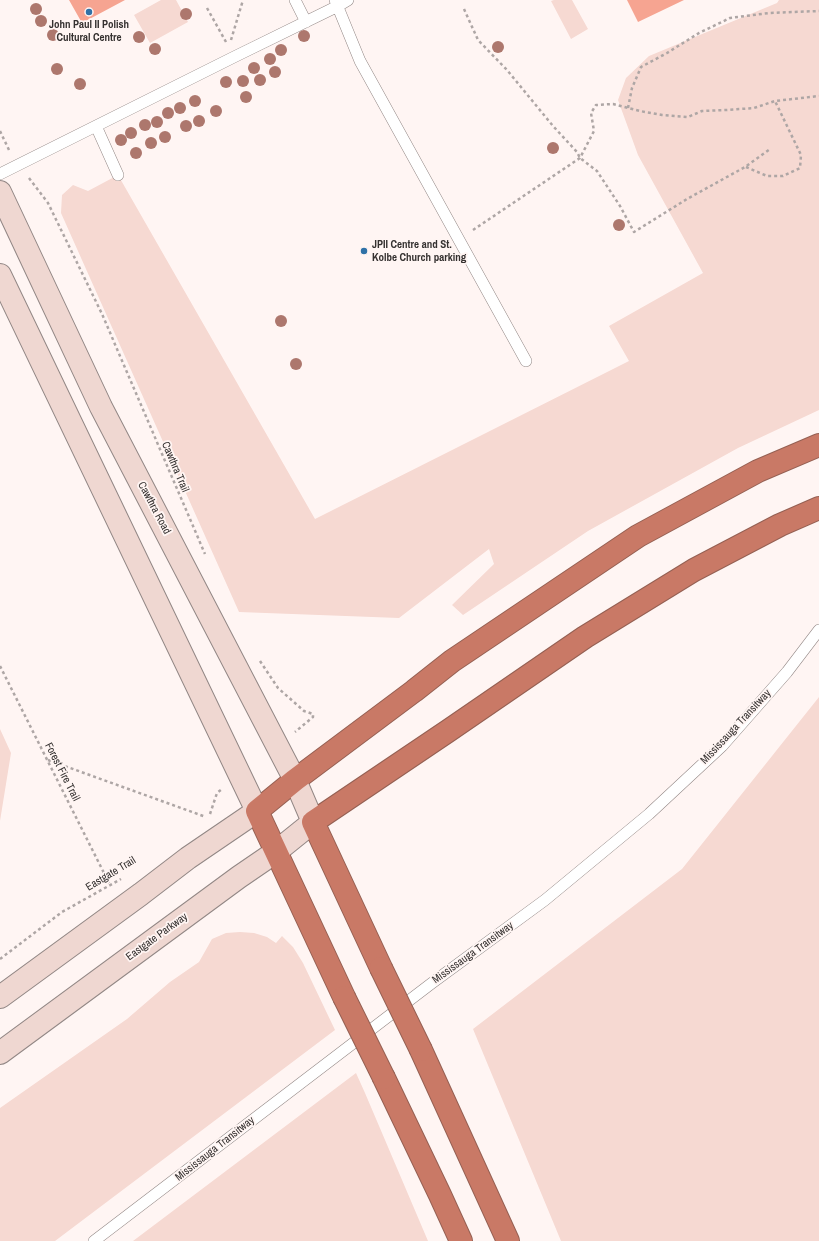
<!DOCTYPE html>
<html>
<head>
<meta charset="utf-8">
<style>
  body { margin:0 }
  canvas { display:block; background:#fff5f3 }
</style>
</head>
<body>
<canvas width="819" height="1241"></canvas>
<script>
const ctx = document.querySelector('canvas').getContext('2d');
ctx.lineJoin = 'round';
function paint(path, color) { ctx.fillStyle = color; ctx.fill(path, 'evenodd'); }
const shape = rows => new Path2D(rows.map(r => 'M' + r).join(''));
function trace(path, color, width, dash) { ctx.strokeStyle = color; ctx.lineWidth = width; ctx.lineCap = dash ? 'butt' : 'round'; ctx.setLineDash(dash || []); ctx.stroke(path); }
function drawText(font, color, halo, rows, align = 'center') {
  ctx.font = font + ' "Archivo Narrow",sans-serif'; ctx.lineWidth = 3.5; ctx.setLineDash([]); ctx.textBaseline = 'middle'; ctx.strokeStyle = halo; ctx.fillStyle = color; for (const [text, x, y, turn = 0] of rows) {
    ctx.save(); ctx.translate(x, y); ctx.rotate((+turn || 0) * Math.PI / 180); ctx.textAlign = isNaN(turn) ? turn : align; if (halo) ctx.strokeText(text, 0, 0); ctx.fillText(text, 0, 0); ctx.restore();
  }
}
paint(shape([
  [161,0,176,0,188,22,150,43,134,15],
  [554,0,572,0,588,29,571,39,551,1],
  [779,0,819,0,819,410,738,448,588,531,463,615,452,605,494,564,489,549,399,618,239,612,61,213,62,195,73,185,88,191,118,175,315,519,629,361,609,326,703,273,638,155,618,100,626,78,649,56,777,3],
  [819,697,819,1241,561,1241,473,1029,682,869],
  [0,729,11,753,0,821],
  [240,932,254,933,267,937,276,943,282,936,293,947,303,963,335,1030,55,1241,0,1241,0,1108,127,1019,170,982,199,962,212,939,226,933],
  [356,1073,365,1093,428,1241,133,1241]
]), '#f6d9d2');
paint(shape([
  [69,0,125,0,82,23],
  [627,0,684,0,638,22]
]), '#f6a491');
const lane = shape([
  [295,0,306,22],
  [335,0,360,61,526,361],
  [96,126,118,175],
  [0,174,234,57,338,6,348,0],
  [94,1241,432,983,545,900,649,814,722,746,787,672,819,630]
]);
const secondary = shape([
  [0,192,101,407,295,780,313,822,277,851,239,877,0,1053],
  [0,275,257,811,188,858,141,894,0,997]
]);
const highway = shape([
  [381,968,313,822,448,731,585,637,694,570,780,525,819,508],
  [344,997,257,811,295,780,414,691,452,661,638,536,758,471,819,445],
  [421,1050,508,1241],
  [384,1078,440,1195,461,1241]
]);
trace(lane, '#928785', 12);
trace(secondary, '#928785', 24);
trace(highway, '#956053', 24);
trace(shape([
  [207,8,226,42],
  [464,9,478,40,507,70,553,126,577,152,580,158,597,171,620,206,634,232,687,199,745,167,770,149],
  [231,40,243,0],
  [628,108,632,88,641,67,667,53,699,33,730,18,769,13,819,11],
  [0,131,9,150],
  [746,167,767,176,783,176,800,168,801,155,775,101],
  [29,178,48,203,102,314,205,554],
  [473,230,580,158,594,131,591,113,596,105,613,104,640,111,662,115,688,117,702,111,727,110,754,108,775,101,819,96],
  [260,661,278,688,304,711,313,714,313,717,295,732],
  [0,666,110,885],
  [48,760,206,817],
  [210,814,217,793,222,789],
  [0,959,62,912,121,879]
]), '#aea6a5', 2.5, [3, 3]);
trace(lane, '#fff', 11);
trace(secondary, '#efd7d1', 22);
trace(highway, '#c97966', 22);
const highwayBridge = shape([
  [381,968,421,1050],
  [344,997,384,1078]
]);
trace(highwayBridge, '#956053', 24, []);
trace(highwayBridge, '#c97966', 22);
ctx.fillStyle = '#ad776d';
for (const [x, y] of [
  [36,9],
  [186,14],
  [41,21],
  [53,35],
  [304,36],
  [139,37],
  [498,47],
  [155,49],
  [281,50],
  [270,59],
  [254,68],
  [57,69],
  [275,72],
  [260,80],
  [243,81],
  [226,82],
  [80,84],
  [246,97],
  [195,101],
  [180,108],
  [216,111],
  [168,113],
  [199,121],
  [157,122],
  [145,125],
  [186,126],
  [131,133],
  [165,137],
  [121,140],
  [151,143],
  [553,148],
  [136,153],
  [619,225],
  [281,321],
  [296,364]
]) { ctx.beginPath(); ctx.arc(x, y, 6, 0, 2 * Math.PI); ctx.fill(); }
for (const [x, y, r, color] of [
  [89,12,4,"#2f71a7"],
  [364,251,4,"#2f71a7"]
]) { const dot = new Path2D(); dot.arc(x, y, r, 0, 2 * Math.PI); ctx.fillStyle = color; ctx.fill(dot); trace(dot, '#fff5f3', 1.5); }
drawText('bold 11px', '#353130', '#fff5f3', [
  ["John Paul II Polish",89,25],
  ["Cultural Centre",89,38],
  ["JPII Centre and St.",372,245,"left"],
  ["Kolbe Church parking",372,258,"left"]
]);
drawText('11px', '#353130', '#fff5f3', [
  ["Cawthra Trail",175,467,67],
  ["Cawthra Road",154,508,62],
  ["Mississauga Transitway",736,727,-47],
  ["Forest Fire Trail",62,772,63],
  ["Eastgate Trail",111,874,-31],
  ["Eastgate Parkway",157,937,-36],
  ["Mississauga Transitway",473,953,-36],
  ["Mississauga Transitway",215,1149,-38]
]);
</script>
</body>
</html>
